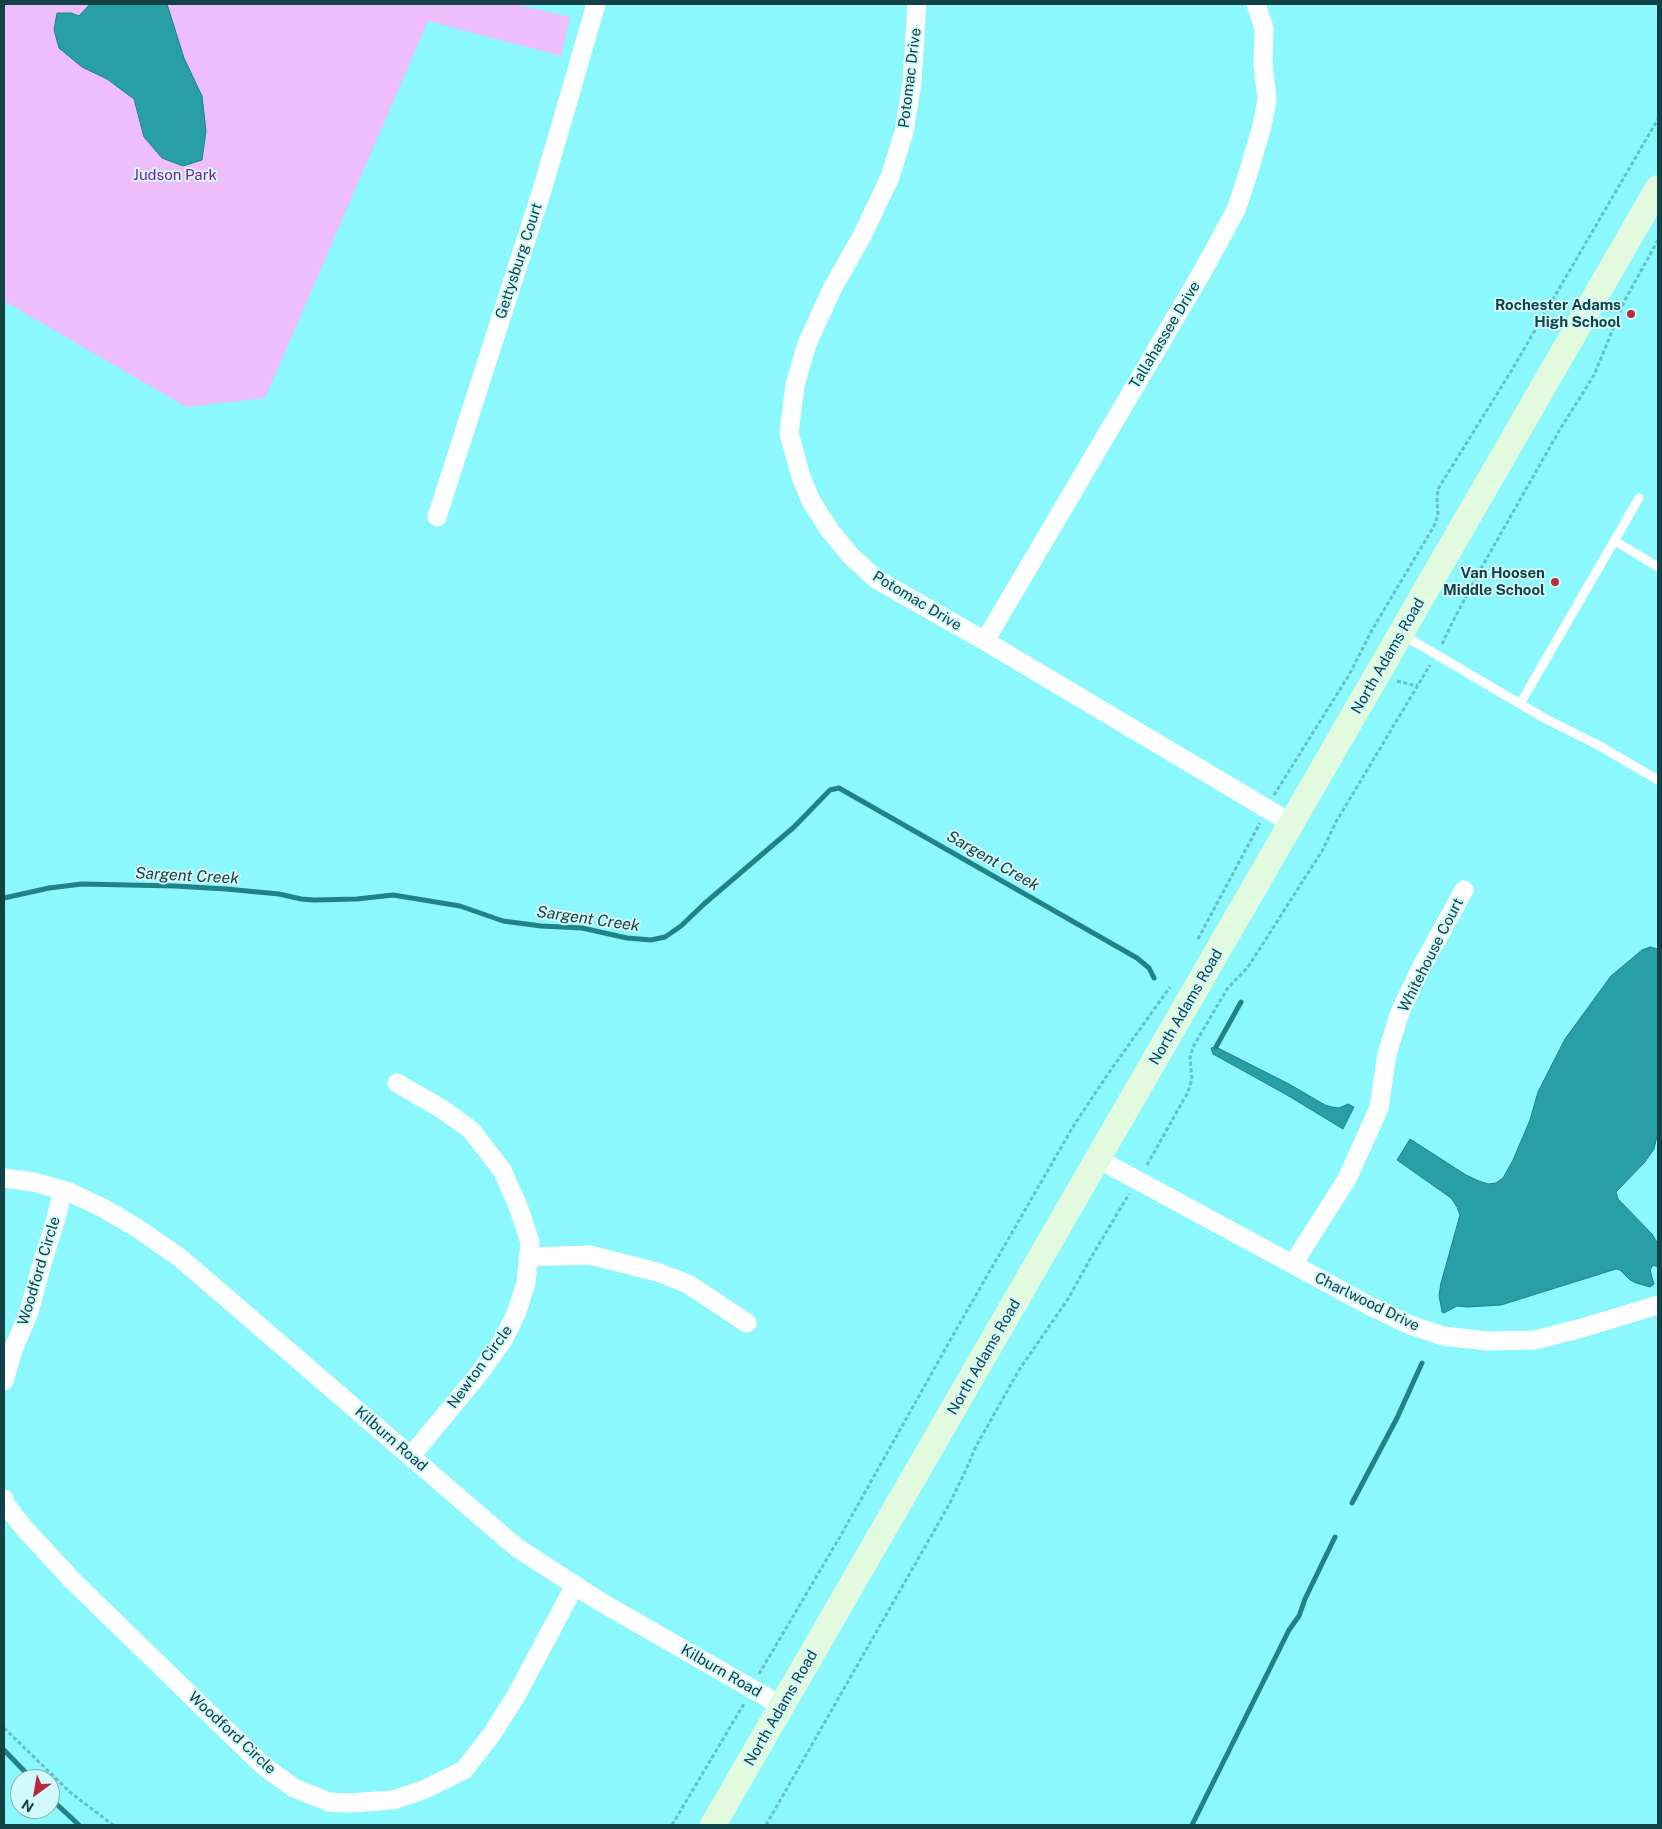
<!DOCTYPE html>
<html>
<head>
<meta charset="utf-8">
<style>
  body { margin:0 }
  #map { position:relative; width:1662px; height:1829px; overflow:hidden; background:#8af8fd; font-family:"Public Sans",sans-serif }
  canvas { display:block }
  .frame { position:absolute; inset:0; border:5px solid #124245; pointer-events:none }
  .north { position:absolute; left:10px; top:1769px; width:50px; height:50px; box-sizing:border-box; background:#d2f9fb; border:1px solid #85b0b2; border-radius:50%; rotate:212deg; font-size:14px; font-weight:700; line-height:20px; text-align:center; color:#124245 }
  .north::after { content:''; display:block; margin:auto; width:18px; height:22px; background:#ba293b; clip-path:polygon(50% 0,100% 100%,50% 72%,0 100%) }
</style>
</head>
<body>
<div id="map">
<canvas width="1662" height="1829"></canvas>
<div class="frame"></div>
<div class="north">N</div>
</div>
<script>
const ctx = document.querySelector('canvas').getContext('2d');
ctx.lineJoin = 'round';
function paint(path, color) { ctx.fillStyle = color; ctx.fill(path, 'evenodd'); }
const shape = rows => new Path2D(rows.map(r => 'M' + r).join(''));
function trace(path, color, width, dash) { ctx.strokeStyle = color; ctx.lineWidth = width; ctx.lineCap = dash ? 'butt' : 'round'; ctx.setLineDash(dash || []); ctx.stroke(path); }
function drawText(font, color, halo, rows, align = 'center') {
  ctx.font = font + ' "Public Sans",sans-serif'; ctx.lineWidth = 4; ctx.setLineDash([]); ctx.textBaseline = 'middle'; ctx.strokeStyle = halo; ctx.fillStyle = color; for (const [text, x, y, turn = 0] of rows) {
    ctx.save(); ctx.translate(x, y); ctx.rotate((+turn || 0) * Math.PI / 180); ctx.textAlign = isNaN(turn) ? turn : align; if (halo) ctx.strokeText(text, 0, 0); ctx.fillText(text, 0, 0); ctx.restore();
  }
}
paint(shape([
  [4,4,515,4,570,17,561,56,428,21,265,398,186,407,4,301]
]), '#eebefa');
const water = shape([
  [90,4,167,4,184,58,202,96,206,131,202,160,183,166,162,158,144,137,134,99,107,79,82,67,59,48,54,30,57,13,71,13,79,16,90,4],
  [1650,947,1658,949,1658,1132,1654,1149,1645,1162,1616,1192,1618,1199,1652,1234,1658,1244,1658,1267,1653,1265,1650,1270,1654,1284,1650,1287,1636,1283,1630,1280,1620,1270,1616,1269,1501,1305,1467,1307,1457,1306,1444,1313,1442,1312,1439,1295,1441,1283,1460,1215,1457,1207,1451,1198,1397,1160,1410,1139,1466,1175,1479,1181,1488,1184,1496,1183,1503,1178,1513,1160,1530,1120,1538,1092,1565,1039,1611,976,1642,950,1650,947],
  [1216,1047,1289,1084,1325,1105,1332,1107,1339,1108,1348,1104,1354,1107,1343,1129,1287,1095,1213,1054,1211,1048,1216,1047]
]);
paint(water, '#279fa5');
trace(water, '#218388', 1);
trace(shape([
  [4,898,49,888,82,884,175,886,226,889,279,894,301,899,314,900,357,899,393,895,460,906,503,921,541,926,582,928,627,938,651,940,665,937,681,926,704,904,794,827,830,790,839,788,1137,958,1149,968,1154,978],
  [1216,1047,1241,1002],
  [1352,1503,1397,1418,1422,1363],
  [4,1750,32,1779],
  [50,1798,79,1825],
  [1192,1825,1289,1630,1299,1616,1305,1599,1335,1537]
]), '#218388', 5);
trace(shape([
  [1442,644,1450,627,1479,572,1559,431,1594,375,1625,300,1658,240],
  [1397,681,1413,685,1418,685],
  [1274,795,1349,675,1372,630,1434,526,1438,515,1437,498,1438,489,1510,373,1658,119],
  [1198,939,1260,823],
  [1147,1165,1188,1092,1192,1079,1190,1058,1193,1047,1227,989,1248,967,1322,851,1336,822,1430,665],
  [759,1674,841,1535,961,1321,1074,1125,1108,1074,1170,987],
  [4,1728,71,1793,113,1825],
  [672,1825,745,1702],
  [766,1825,950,1503,970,1461,974,1450,1019,1370,1068,1299,1089,1261,1129,1194]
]), '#66c1c5', 3, [4, 2.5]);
trace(shape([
  [1615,541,1658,567],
  [1403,635,1544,718,1598,745,1658,780],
  [1520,704,1639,498]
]), '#fff', 9);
trace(shape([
  [917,4,912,82,904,132,890,177,862,236,832,289,807,344,795,385,789,433,801,477,811,501,831,532,851,556,876,579,985,641,1291,823],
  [437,517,543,187,596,4],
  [985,641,1201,274,1236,210,1247,177,1262,126,1267,99,1263,64,1264,28,1256,4],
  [397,1083,442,1109,471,1130,502,1170,518,1206,530,1242,526,1283,516,1314,503,1340,478,1375,411,1456],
  [1098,1159,1370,1306,1410,1325,1443,1336,1487,1341,1535,1340,1582,1328,1658,1305],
  [4,1178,34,1182,69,1192,103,1208,137,1228,179,1257,516,1547,599,1601,782,1706],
  [528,1257,590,1255,657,1272,688,1284,747,1323],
  [1293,1264,1347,1179,1379,1108,1387,1054,1400,1012,1421,968,1464,890],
  [4,1381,13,1350,29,1312,42,1263,55,1222,63,1190],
  [4,1499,5,1504,24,1528,73,1581,251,1754,265,1767,294,1788,329,1802,349,1803,393,1800,423,1790,464,1770,492,1734,517,1694,575,1585]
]), '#fff', 19);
trace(shape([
  [713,1825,1658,188]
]), '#e2fadd', 26);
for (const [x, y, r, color] of [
  [1631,314,5,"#ba293b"],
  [1555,582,5,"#ba293b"]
]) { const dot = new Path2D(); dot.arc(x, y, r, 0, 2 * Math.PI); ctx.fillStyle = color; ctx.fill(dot); trace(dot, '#d2f9fb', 2); }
drawText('15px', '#124245', '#d2f9fb', [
  ["Potomac Drive",910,78,-83],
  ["Gettysburg Court",519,261,-72],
  ["Tallahassee Drive",1165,335,-59],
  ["Potomac Drive",917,601,31],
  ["North Adams Road",1388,656,-60],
  ["Whitehouse Court",1431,955,-63],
  ["North Adams Road",1186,1007,-60],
  ["Woodford Circle",39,1271,-73],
  ["Charlwood Drive",1367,1302,26],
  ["North Adams Road",984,1357,-60],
  ["Newton Circle",480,1367,-54],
  ["Kilburn Road",391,1439,41],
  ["Kilburn Road",721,1671,30],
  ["North Adams Road",781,1708,-60],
  ["Woodford Circle",232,1733,43]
]);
drawText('15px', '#831b99', '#d2f9fb', [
  ["Judson Park",175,175]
]);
drawText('bold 15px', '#124245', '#d2f9fb', [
  ["Rochester Adams",1621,305],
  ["High School",1621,322],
  ["Van Hoosen",1545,573],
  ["Middle School",1545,590]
], 'right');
drawText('italic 16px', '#1f4142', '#d2f9fb', [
  ["Sargent Creek",993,861,30],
  ["Sargent Creek",187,876,3],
  ["Sargent Creek",588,919,8]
]);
</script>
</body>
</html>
